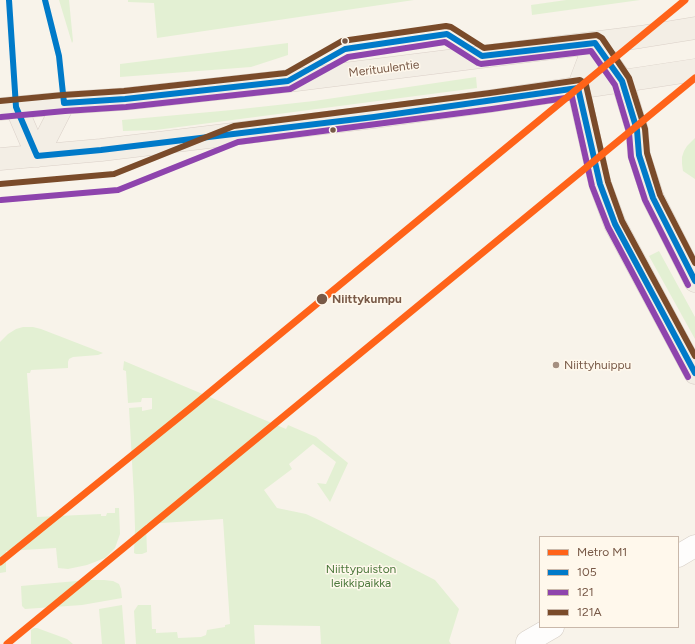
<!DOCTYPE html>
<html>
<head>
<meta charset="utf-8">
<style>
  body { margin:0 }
  #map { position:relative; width:695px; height:644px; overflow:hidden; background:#f8f3ea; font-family:Figtree,sans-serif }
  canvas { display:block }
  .legend { position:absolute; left:539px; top:536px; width:140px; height:92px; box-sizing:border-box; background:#fff8ec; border:1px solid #c9b8aa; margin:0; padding:5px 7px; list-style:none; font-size:12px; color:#785947 }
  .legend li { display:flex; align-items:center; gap:8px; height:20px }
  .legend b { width:20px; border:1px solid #c9b8aa }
</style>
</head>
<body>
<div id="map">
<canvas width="695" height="644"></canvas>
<ul class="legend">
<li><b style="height:5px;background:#ff6319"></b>Metro M1</li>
<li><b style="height:5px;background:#007ac9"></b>105</li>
<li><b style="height:5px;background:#8e44ad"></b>121</li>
<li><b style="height:5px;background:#7a4b2a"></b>121A</li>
</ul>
</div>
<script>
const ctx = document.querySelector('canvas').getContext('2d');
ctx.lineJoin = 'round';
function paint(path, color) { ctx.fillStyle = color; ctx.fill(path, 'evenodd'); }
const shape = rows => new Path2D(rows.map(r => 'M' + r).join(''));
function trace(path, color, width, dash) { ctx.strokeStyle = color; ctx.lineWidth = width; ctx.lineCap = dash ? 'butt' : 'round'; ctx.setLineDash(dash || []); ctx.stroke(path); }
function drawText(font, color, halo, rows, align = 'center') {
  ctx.font = font + ' Figtree,sans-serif'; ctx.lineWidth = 3; ctx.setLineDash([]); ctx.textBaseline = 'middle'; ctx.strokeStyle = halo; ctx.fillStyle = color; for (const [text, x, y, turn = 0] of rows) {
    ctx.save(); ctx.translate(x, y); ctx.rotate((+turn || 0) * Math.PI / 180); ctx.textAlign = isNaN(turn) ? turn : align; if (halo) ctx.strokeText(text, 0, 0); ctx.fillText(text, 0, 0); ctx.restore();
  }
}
paint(shape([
  [59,0,69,0,73,41,72,43],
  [128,0,414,0,157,38,154,3,128,2],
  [566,0,640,0,532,15,531,5],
  [288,43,288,55,251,67,120,77,120,64],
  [476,77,477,88,156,130,123,131,122,120,232,110,314,101],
  [695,138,695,179,683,171,682,164,682,157,684,151,687,146],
  [659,251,695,317,695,339,649,256],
  [23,327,33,327,41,329,103,353,98,355,73,357,69,359,68,362,68,368,31,370,30,373,27,373,37,517,101,514,101,516,106,516,107,513,115,513,115,508,119,508,120,534,115,548,105,558,87,565,68,569,58,568,56,548,6,551,6,572,0,573,0,342,8,334,16,329],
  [124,361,286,429,288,425,316,437,348,463,330,502,317,483,326,484,336,462,313,444,289,464,292,469,264,490,277,508,306,514,321,521,435,580,459,609,449,641,451,644,321,644,320,626,254,625,255,644,136,644,134,611,138,605,151,605,152,629,156,629,156,633,177,632,178,638,201,637,206,635,207,630,225,627,225,625,230,624,223,519,146,524,147,552,142,554,136,554,134,553,135,528,134,497,129,408,142,407,142,411,152,409,152,398,142,398,141,402,128,403,126,371,123,370],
  [88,580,104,580,113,581,119,584,121,589,122,598,82,605,25,609,22,606,21,586],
  [122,605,125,644,102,644,99,609],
  [34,628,37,628,67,639,73,644,31,644,31,630]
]), '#e3f0d3');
const minor = shape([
  [678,556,695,546],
  [528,644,527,642,553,627]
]);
const major = shape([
  [595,43,578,88,600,184,615,224,695,373],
  [595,43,622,81,637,130,639,155,653,198,695,281],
  [16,107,37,156],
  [0,109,64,103,125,99,288,81,640,37,695,28],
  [37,156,64,103],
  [0,159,101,150,374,117,491,101,695,70]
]);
trace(minor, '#d6cec6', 23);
trace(major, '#dad0c8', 23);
trace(minor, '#fefdfc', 22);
trace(major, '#f3eee5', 22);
trace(shape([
  [9,0,16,107,37,156,101,150,374,117,578,88,600,184,615,224,695,373],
  [45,0,59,56,64,103,125,99,288,81,345,49,447,34,482,56,595,43,622,81,637,130,639,155,653,198,695,281]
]), '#007ac9', 6);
trace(shape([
  [1,117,65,111,126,107,290,89,348,57,445,42,478,63,481,64,591,51,615,85,629,132,631,157,645,200,688,285],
  [1,200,118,190,238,142,492,109,572,97,592,186,608,227,688,377]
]), '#8e44ad', 6);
trace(shape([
  [0,101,63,95,124,91,286,73,342,41,446,26,451,27,484,48,597,35,602,38,629,78,645,129,647,153,660,195,695,263],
  [0,184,114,174,234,126,490,93,580,80,583,82,586,85,608,182,622,221,695,356]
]), '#7a4b2a', 6);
trace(shape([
  [0,562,193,406,685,0],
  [7,644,695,78]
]), '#ff6319', 7);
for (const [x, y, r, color] of [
  [345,41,3.5,"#785947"],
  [333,130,3.5,"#785947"],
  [322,299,6,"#785947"],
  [556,365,4,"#a58f80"]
]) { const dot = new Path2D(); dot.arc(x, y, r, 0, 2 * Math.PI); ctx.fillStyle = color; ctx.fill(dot); trace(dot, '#fff8ec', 1.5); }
drawText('12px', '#785947', '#fff8ec', [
  ["Merituulentie",384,69,-7]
]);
drawText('bold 12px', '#785947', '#fff8ec', [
  ["Niittykumpu",332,299]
], 'left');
drawText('12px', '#785947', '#fff8ec', [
  ["Niittyhuippu",564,365]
], 'left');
drawText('12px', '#4d793c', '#fff8ec', [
  ["Niittypuiston",361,569],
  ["leikkipaikka",361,583]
]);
</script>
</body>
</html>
